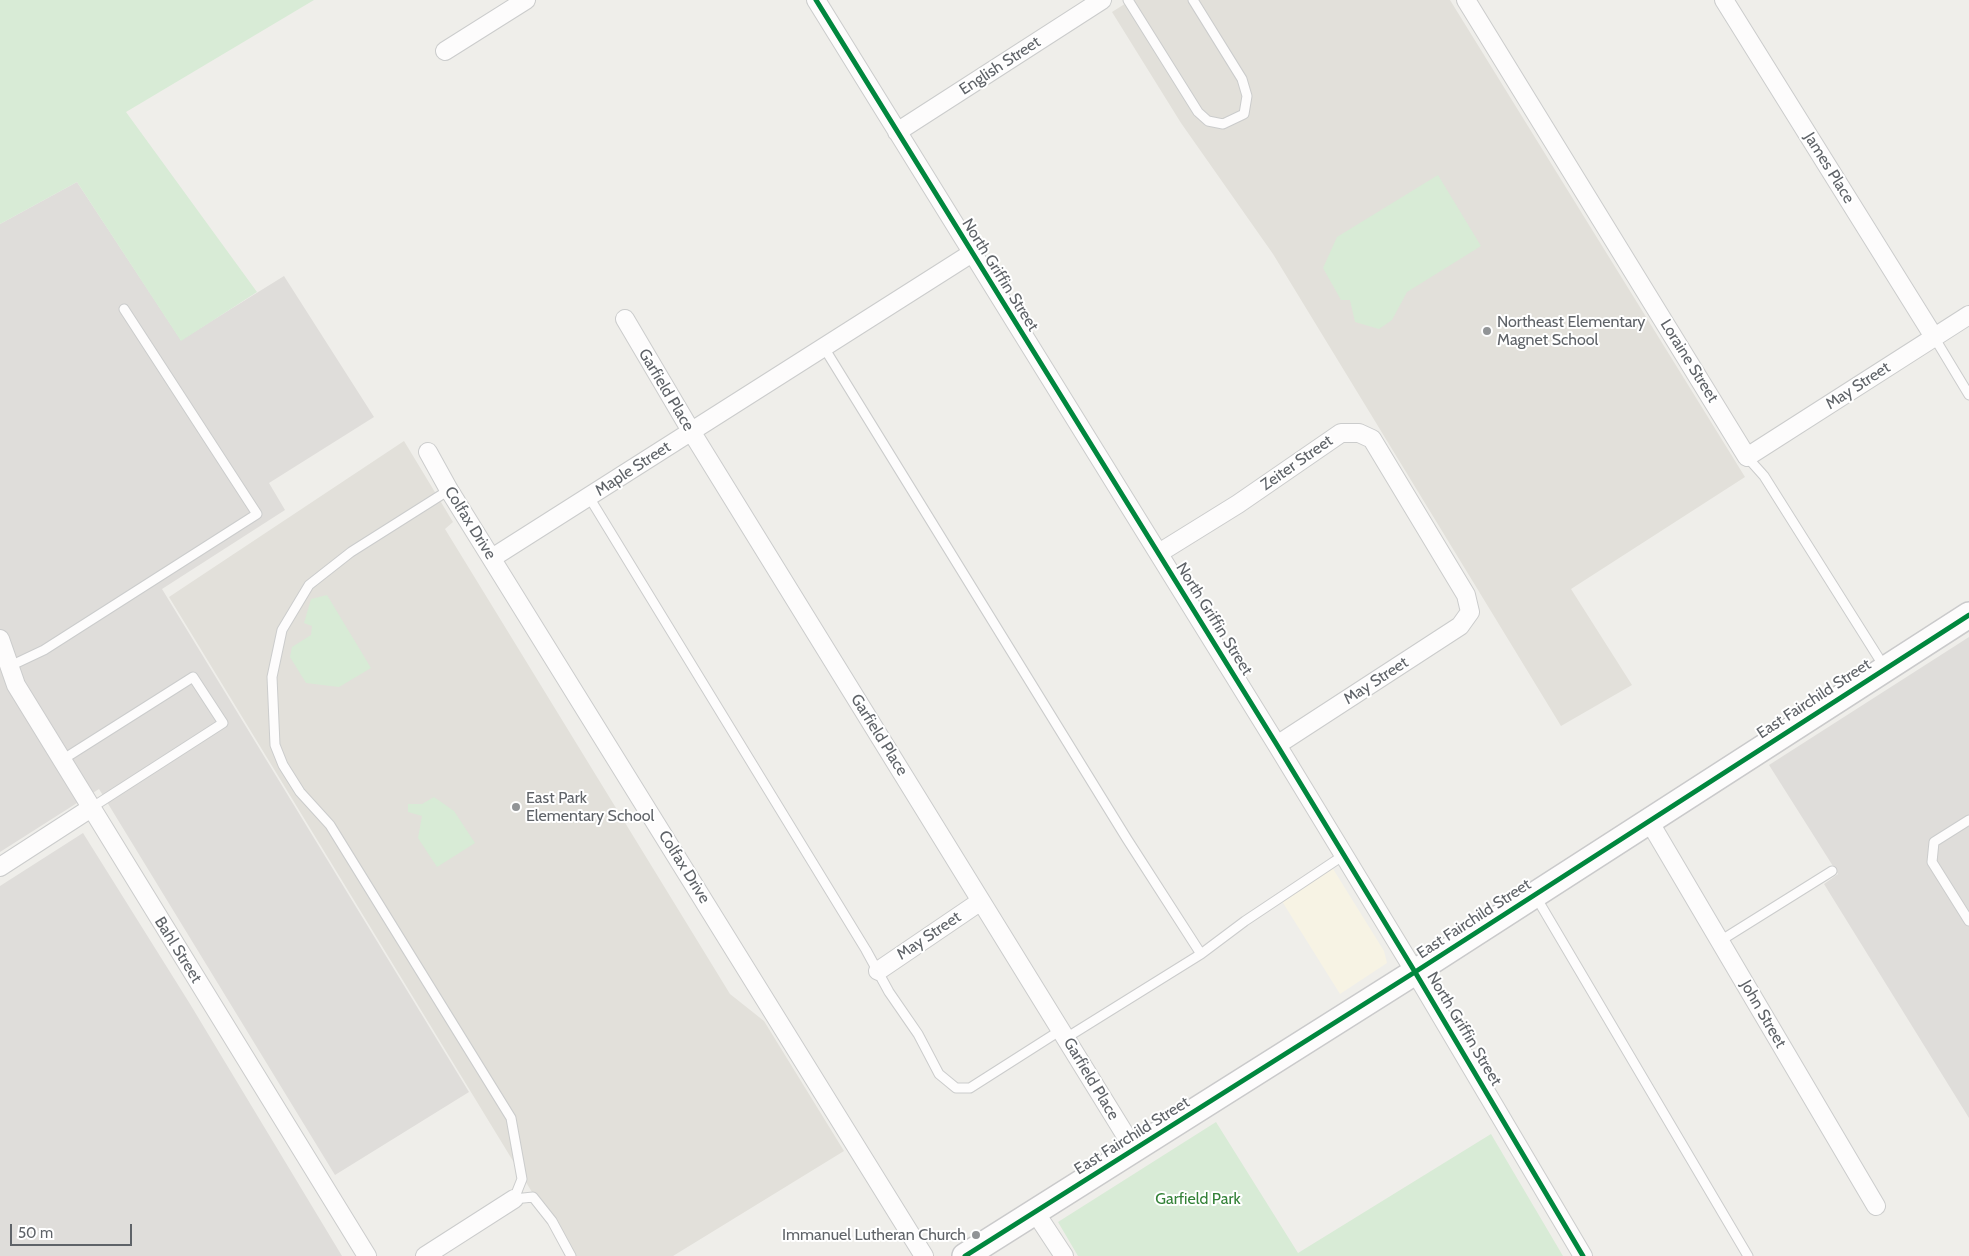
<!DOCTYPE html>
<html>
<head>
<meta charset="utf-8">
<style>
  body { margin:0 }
  #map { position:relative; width:1969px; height:1256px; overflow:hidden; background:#efeeea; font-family:Cabin,sans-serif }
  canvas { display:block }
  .scale { position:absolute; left:10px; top:1224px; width:122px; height:22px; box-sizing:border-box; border:2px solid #5f6368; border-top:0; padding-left:6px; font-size:15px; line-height:18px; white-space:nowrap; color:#5f6368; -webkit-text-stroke:4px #fff; paint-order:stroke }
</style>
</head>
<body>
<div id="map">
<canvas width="1969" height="1256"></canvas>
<div class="scale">50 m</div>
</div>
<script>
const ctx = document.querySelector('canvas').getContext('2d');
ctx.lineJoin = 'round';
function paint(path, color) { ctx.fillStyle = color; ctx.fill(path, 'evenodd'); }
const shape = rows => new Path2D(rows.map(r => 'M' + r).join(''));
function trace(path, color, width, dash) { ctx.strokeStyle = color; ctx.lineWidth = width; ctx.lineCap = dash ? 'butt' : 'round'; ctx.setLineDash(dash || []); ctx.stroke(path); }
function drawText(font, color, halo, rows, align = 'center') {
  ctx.font = font + ' Cabin,sans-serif'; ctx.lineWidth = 4; ctx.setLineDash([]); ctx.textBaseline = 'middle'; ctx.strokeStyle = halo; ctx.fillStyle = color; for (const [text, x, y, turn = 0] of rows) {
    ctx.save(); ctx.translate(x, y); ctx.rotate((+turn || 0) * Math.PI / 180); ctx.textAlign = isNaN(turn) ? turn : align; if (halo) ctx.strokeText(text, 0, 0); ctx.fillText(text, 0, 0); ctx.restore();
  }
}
paint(shape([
  [1330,864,1384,951,1387,963,1340,994,1280,898]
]), '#f7f3e4');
paint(shape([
  [77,182,181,340,284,276,374,417,269,483,285,510,162,589,469,1092,335,1175,99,789,0,852,0,224],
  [1969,637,1969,1118,1824,884,1838,874,1769,765],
  [83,833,190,1004,342,1256,0,1256,0,886]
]), '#dfddda');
paint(shape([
  [1131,0,1450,0,1745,477,1571,589,1632,685,1561,726,1273,254,1181,123,1112,12],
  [404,441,453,522,445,529,730,994,764,1021,844,1151,673,1256,571,1256,169,597]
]), '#e2e0da');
paint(shape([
  [0,0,314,0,126,112,257,292,181,341,77,182,0,224],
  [1438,175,1481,246,1407,292,1392,320,1379,329,1355,322,1350,300,1341,300,1323,268,1337,237],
  [327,595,371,668,339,687,306,683,290,657,292,647,311,635,312,626,304,623,311,599],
  [434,797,454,811,475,843,437,867,418,838,422,816,408,812,408,804,422,804],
  [1216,1122,1298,1253,1491,1134,1563,1256,1078,1256,1058,1222]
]), '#d8ebd6');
const lane = shape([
  [1128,0,1198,112,1208,121,1223,124,1244,114,1247,96,1242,79,1193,0],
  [1934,337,1969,395],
  [823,346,1127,839,1201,954],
  [1747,457,1764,476,1885,668],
  [449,490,351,552,309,585,282,630,272,677,275,745,283,765,300,792,330,825,511,1118,522,1179,514,1199,533,1197,552,1221,571,1256],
  [589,497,866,950,889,992,918,1034,939,1074,956,1088,970,1088,1061,1030],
  [8,667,44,650,257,514,124,309],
  [62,760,193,677,223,723,91,808],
  [1969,820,1934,842,1932,862,1969,921],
  [1536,897,1748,1256],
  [1720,941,1832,871],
  [1066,1038,1201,954,1245,921,1344,855]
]);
const street = shape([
  [816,0,1277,745,1415,972,1583,1256],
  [1466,0,1747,457,1969,315],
  [1724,0,1934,337],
  [445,51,526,0],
  [897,132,1102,0],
  [625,319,691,431,1134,1149],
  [428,452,449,490,924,1256],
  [1159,553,1238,504,1341,433,1359,433,1372,439,1466,595,1470,612,1460,626,1277,745],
  [492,558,972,253],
  [0,639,16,685,367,1256],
  [1649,821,1876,1206],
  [0,867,91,808],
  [878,971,981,901],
  [1035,1212,1064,1256],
  [425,1256,514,1199]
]);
const secondary = shape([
  [965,1256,1415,972,1969,615]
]);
trace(lane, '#cbcccc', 11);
trace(street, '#cbcccc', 20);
trace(secondary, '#cacacb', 28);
trace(lane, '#fdfcfc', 9);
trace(street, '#fdfcfc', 18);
trace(secondary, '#fdfcfc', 25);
trace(shape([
  [816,0,1277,745,1415,972,1583,1256],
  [965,1256,1415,972,1969,615]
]), '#00873e', 5);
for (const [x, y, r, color] of [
  [1487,331,5,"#919496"],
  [516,807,5,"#919496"],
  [976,1235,5,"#919496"]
]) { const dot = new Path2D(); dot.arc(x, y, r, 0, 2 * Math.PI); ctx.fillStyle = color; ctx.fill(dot); trace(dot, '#fff', 2); }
drawText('16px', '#5f6368', '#fff', [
  ["English Street",1000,66,-33],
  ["James Place",1829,168,58],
  ["North Griffin Street",1000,275,58],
  ["Loraine Street",1689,361,58],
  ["May Street",1858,386,-33],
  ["Garfield Place",666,390,59],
  ["Zeiter Street",1297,463,-35],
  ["Maple Street",633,469,-33],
  ["Colfax Drive",470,523,58],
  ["North Griffin Street",1214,619,58],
  ["May Street",1376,681,-33],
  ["East Fairchild Street",1814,699,-33],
  ["Garfield Place",879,735,58],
  ["Colfax Drive",684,867,58],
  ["East Fairchild Street",1474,919,-33],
  ["May Street",929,936,-34],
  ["Bahl Street",178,950,58],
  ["John Street",1763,1014,60],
  ["North Griffin Street",1464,1029,59],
  ["Garfield Place",1091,1079,59],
  ["East Fairchild Street",1132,1136,-32]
]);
drawText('16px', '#5f6368', '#fff', [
  ["Northeast Elementary",1497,322],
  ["Magnet School",1497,340],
  ["East Park",526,798],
  ["Elementary School",526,816],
  ["Immanuel Lutheran Church",966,1235,"right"]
], 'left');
drawText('16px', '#348238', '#fff', [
  ["Garfield Park",1198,1199]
]);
</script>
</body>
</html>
